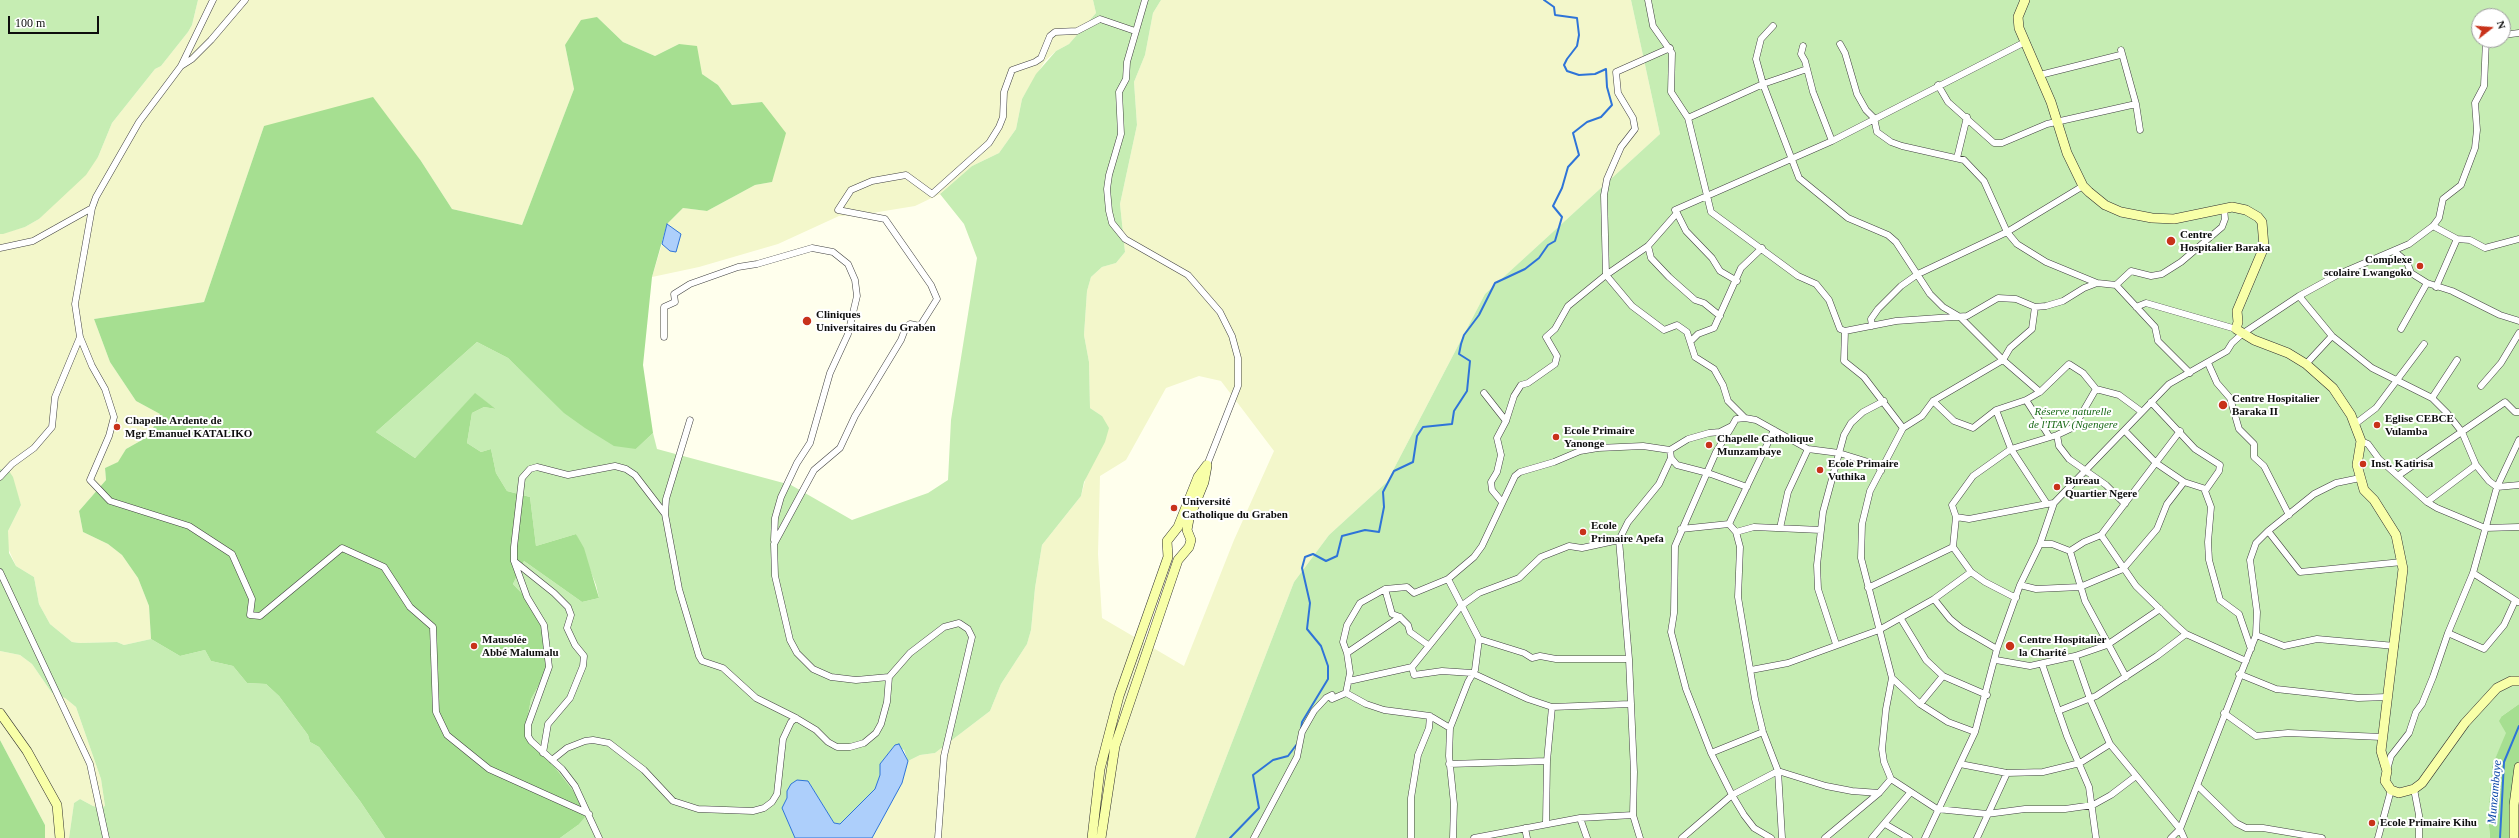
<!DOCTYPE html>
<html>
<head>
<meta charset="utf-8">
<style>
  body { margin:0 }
  #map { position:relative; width:2519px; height:838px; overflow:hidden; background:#ffffed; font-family:"Times New Roman",serif }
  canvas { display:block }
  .north { position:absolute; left:2471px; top:8px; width:40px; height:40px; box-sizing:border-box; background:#fff; border:1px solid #9e9e9e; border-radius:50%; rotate:73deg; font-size:11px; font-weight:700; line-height:16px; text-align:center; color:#0d0d0d }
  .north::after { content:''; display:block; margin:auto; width:14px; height:18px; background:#c8321a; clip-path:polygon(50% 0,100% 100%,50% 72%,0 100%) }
  .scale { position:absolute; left:8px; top:16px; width:91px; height:18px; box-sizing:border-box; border:2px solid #0d0d0d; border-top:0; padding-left:5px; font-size:12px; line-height:14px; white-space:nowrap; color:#0d0d0d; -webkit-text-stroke:3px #fff; paint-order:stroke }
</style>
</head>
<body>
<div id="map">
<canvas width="2519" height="838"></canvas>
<div class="north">N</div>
<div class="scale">100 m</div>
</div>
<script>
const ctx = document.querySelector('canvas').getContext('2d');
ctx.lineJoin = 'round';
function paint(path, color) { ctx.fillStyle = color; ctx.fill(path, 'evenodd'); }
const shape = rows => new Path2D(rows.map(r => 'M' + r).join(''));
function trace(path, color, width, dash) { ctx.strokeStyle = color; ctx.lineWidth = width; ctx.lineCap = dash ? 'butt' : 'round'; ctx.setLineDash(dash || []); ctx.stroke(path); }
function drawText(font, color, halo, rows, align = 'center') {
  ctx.font = font + ' "Times New Roman",serif'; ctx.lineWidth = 4; ctx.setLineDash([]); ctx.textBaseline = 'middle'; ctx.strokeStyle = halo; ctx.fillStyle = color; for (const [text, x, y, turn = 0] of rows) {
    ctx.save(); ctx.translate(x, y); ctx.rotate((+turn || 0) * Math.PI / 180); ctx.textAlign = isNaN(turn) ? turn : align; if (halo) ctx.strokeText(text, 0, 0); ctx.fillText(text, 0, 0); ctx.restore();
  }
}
paint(shape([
  [198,0,1093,0,1096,13,1069,44,1056,51,1045,61,1022,99,1016,129,999,153,972,166,940,194,915,206,860,215,839,216,778,244,699,267,652,277,662,244,670,251,676,251,680,234,667,224,683,208,707,211,755,185,772,182,762,102,732,105,718,85,702,74,679,44,655,56,623,42,597,17,565,45,574,89,522,225,452,209,421,161,264,126,204,302,94,319,110,362,136,401,160,414,149,436,126,449,119,462,105,468,106,480,79,511,83,532,108,544,122,555,138,578,149,606,151,639,124,645,117,642,80,643,72,642,50,624,39,604,34,577,16,566,7,546,8,531,21,505,9,471,0,469,0,234,25,227,39,219,98,157,112,123,155,69,161,66,188,32,192,25],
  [1161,0,1631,0,1660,134,1485,294,1387,482,1329,535,1294,582,1195,838,872,838,902,783,908,761,920,755,935,753,990,711,1001,684,1027,644,1031,630,1035,588,1042,545,1081,496,1102,416,1090,408,1089,362,1084,335,1087,291,1091,277,1102,267,1116,263,1125,252,1120,204,1137,125,1134,82,1145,55,1153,13],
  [1199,376,1221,381,1274,451,1234,540,1184,666,1102,618,1098,554,1100,476,1126,460,1166,388],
  [0,651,20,655,32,664,52,693,65,698,76,707,101,779,105,806,100,808,93,806,80,799,74,803,69,838,45,838,45,825,0,740]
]), '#f3f7cb');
paint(shape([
  [0,0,198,0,192,25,188,32,161,66,155,69,112,123,98,157,86,175,39,219,25,227,3,234,0,234],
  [1093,0,1161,0,1153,13,1145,55,1134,82,1137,125,1120,204,1125,252,1116,263,1102,267,1091,277,1087,291,1084,335,1089,362,1090,408,1102,416,1109,428,1105,442,1084,482,1081,496,1042,545,1035,588,1031,630,1027,644,1001,684,990,711,935,753,920,755,908,761,904,750,895,745,880,764,880,775,875,789,840,824,834,823,810,784,787,791,787,798,782,808,795,838,560,838,578,825,575,793,554,766,535,748,526,726,531,699,548,669,530,602,513,584,524,561,582,602,599,598,596,585,576,534,536,546,530,497,507,491,496,473,491,449,481,452,467,443,472,413,484,407,496,409,475,394,415,458,376,432,477,342,508,358,534,383,636,449,653,433,657,449,791,485,852,520,928,493,948,480,951,420,977,258,964,224,940,194,972,166,999,153,1016,129,1022,99,1036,74,1056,51,1069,44,1096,13],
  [1631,0,2519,0,2519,704,2502,716,2507,733,2492,766,2488,815,2490,838,1195,838,1294,582,1329,535,1387,482,1485,294,1660,134],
  [2479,16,2503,16,2503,40,2479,40],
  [0,469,9,471,13,477,21,505,8,531,9,553,16,566,34,577,39,604,50,624,72,642,80,643,117,642,124,645,151,639,180,656,205,650,211,661,233,666,247,683,266,684,279,696,308,735,310,742,319,747,360,801,385,838,69,838,74,803,80,799,93,806,100,808,105,806,101,779,76,707,65,698,52,693,32,664,20,655,0,651]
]), '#c6edb3');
paint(shape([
  [597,17,623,42,655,56,679,44,697,46,702,74,718,85,732,105,762,102,786,133,772,182,755,185,707,211,683,208,667,224,652,277,643,365,653,433,636,449,614,446,585,428,564,413,508,358,477,342,376,432,415,458,475,393,496,409,484,407,472,413,467,443,481,452,491,449,496,473,507,491,530,497,536,546,576,534,584,548,599,598,582,602,524,561,513,584,530,602,544,625,548,669,531,699,526,726,535,748,554,766,575,793,585,817,578,825,560,838,385,838,360,801,319,747,310,742,308,735,279,696,266,684,247,683,233,666,211,661,205,650,180,656,151,639,149,606,138,578,122,555,108,544,83,532,79,511,106,480,105,468,118,462,126,449,149,436,160,414,136,401,110,362,94,319,204,302,264,126,373,97,421,161,452,209,522,225,574,89,565,45,581,20],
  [2519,704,2519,838,2490,838,2488,815,2492,766,2506,733,2499,721,2502,716],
  [0,740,45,825,45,838,0,838]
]), '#a6df91');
const water = shape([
  [667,224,681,234,676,252,670,251,662,244,667,224],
  [899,744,908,761,902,783,872,838,795,838,782,808,787,798,787,791,791,784,797,780,808,781,834,823,840,824,875,789,880,775,880,764,895,745,899,744]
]);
paint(water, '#adcffb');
trace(water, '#2e74d8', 1);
trace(shape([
  [1301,730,1302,722,1328,679,1328,666,1321,646,1307,629,1310,603,1302,568,1305,557,1313,554,1326,561,1337,556,1342,536,1365,530,1379,532,1384,507,1383,492,1394,471,1413,462,1417,436,1423,427,1452,424,1454,411,1467,391,1470,361,1459,354,1461,344,1464,335,1479,315,1495,283,1525,269,1539,258,1548,245,1555,241,1562,217,1553,206,1562,188,1568,167,1579,155,1573,133,1587,122,1601,117,1612,105,1607,87,1606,69,1595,74,1579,75,1567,71,1564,65,1567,59,1577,46,1579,35,1577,18,1555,15,1554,7,1544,0],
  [1230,838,1259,808,1253,775,1273,760,1288,756,1297,744],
  [2500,838,2504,762,2519,726]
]), '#2e74d8', 2);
const street = shape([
  [213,0,181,66,139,122,96,197,92,208,75,304,80,337,92,366,105,389,114,417,109,436,90,480,110,501,189,526,232,554,252,599,250,615,260,616,342,548,384,567,410,607,433,627,436,712,447,735,489,769,589,814],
  [1145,0,1127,62,1126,79,1119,92,1121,134,1109,175,1107,189,1109,211,1112,223,1125,239,1188,275,1220,312,1232,336,1238,358,1238,386,1207,465],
  [1648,0,1653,26,1672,53,1671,92,1688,118,1711,212,1798,276,1816,284,1829,300,1840,329,1845,331,1844,361,1864,377,1903,428],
  [1773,26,1761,39,1756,59,1763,84,1799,178,1848,218,1888,235,1896,242,1930,294,1943,307,1960,317,2003,360,2040,392],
  [2503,35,2519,33],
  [1840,44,1845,53,1857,94,1866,110,1874,118,1877,132,1891,142,1902,146,1964,160,1984,181,2007,232,2017,244,2046,262,2097,283],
  [1803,46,1801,54,1805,61,1813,92,1832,141],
  [1670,48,1616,72,1618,93,1633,118,1635,129,1621,147,1607,179,1604,195,1606,275,1632,306,1664,330,1677,325,1687,332,1695,357,1714,369,1723,385,1728,401,1745,418],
  [2121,50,2136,104,2140,130],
  [181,66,192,59,211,40,245,0],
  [2040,75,2120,55],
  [1938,85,1948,102,1994,143,2002,143,2047,124,2136,104],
  [1688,118,1763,84,1807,69],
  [1957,158,1967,117],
  [1677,213,1686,231,1712,258,1720,271,1737,281],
  [2433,226,2457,239,2470,240,2485,248,2519,239],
  [1648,246,1651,258,1669,277,1695,300,1704,303,1720,316],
  [0,248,33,241,92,208],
  [2394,251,2407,262,2411,273,2427,283,2452,291,2500,315,2519,321],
  [2116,285,2155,327,2158,341,2190,373],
  [2436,287,2457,239],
  [2299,296,2332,336,2372,368,2432,398,2447,413,2462,432,2476,465,2489,481,2497,487,2519,485],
  [2035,307,2032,329,2010,348,2003,360,1933,401,1922,416,1903,428,1870,491,1862,524,1861,558,1892,678,1886,709,1882,749,1884,762,1891,779,1937,809,1987,814,2025,809,2065,809,2093,805,2111,795,2136,776],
  [2136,307,2146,303,2236,329],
  [1872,326,1871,319,1878,309,1901,286,1918,274,2007,232,2083,186],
  [2401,329,2427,283],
  [1845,331,1896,321,1967,316,1998,298,2016,299,2035,307,2046,306,2063,301,2084,288,2097,283,2116,285,2131,271,2151,276,2162,274,2181,262,2222,227,2225,219,2224,208],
  [664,337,664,307,675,302,674,294,690,284,738,267,757,264,812,248,833,252,848,264,855,280,857,296,848,334,830,373,810,443,797,463,781,497,775,518,774,540],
  [1691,341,1698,334,1714,328,1741,268,1762,248],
  [2208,363,2217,383,2230,398,2239,429,2254,444,2254,457,2264,466,2289,515],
  [2306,364,2332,336],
  [2481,386,2501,363,2519,333],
  [1484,393,1506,421],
  [2432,398,2457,360],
  [2026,400,2049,436],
  [1933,401,1954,421,1973,428,1996,410,2026,400,2040,392,2069,364,2083,373,2096,389,2119,395,2142,412],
  [2151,402,2195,449,2220,465,2219,471,2205,491,2211,507,2208,542,2209,560,2220,600,2239,614,2251,649],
  [1996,410,2011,449,2047,504,2054,503],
  [690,420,666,499,665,514,679,589,699,656,702,661,723,668,756,698,796,718,816,730,828,742,837,747,850,747,864,743,876,733,881,724,887,702,889,677,910,653,944,627,959,623,968,629,972,637,944,756,938,838],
  [2355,424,2376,408,2424,344],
  [1731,428,1716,452,1675,546,1674,613,1671,632,1686,689,1711,753,1732,795,1744,815,1754,828,1771,838],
  [2125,431,2156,463,2184,482,2206,489],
  [2057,435,2059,446,2069,459,2106,485,2125,504],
  [2361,441,2368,444,2379,459,2427,502,2437,508,2485,528,2519,527],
  [1671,458,1677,465,1708,473,1747,487],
  [2399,475,2505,402,2515,412,2519,412],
  [0,477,12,464,34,448,52,427,55,397,80,337],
  [1502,502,1492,490,1491,482,1497,472,1501,455,1497,438,1506,421,1514,396,1521,385,1528,383,1555,364,1557,356,1546,337,1555,329,1568,306,1606,275,1648,246,1677,213,1675,210,1832,141,2025,42],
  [2427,502,2476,465],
  [1956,517,1969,519,2047,504],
  [1729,524,1774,430],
  [1780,528,1788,492,1808,449],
  [1681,529,1729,524,1736,532,1754,527,1821,530],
  [2268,531,2300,572,2402,562],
  [1736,532,1740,547,1738,597,1755,699,1763,732,1778,771,1782,838],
  [2101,535,2136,586,2176,625,2186,634,2246,661],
  [2040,544,2052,544,2070,551,2084,542,2101,535,2180,431],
  [2070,551,2085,601,2126,677],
  [514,561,554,593,568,607,571,615,567,628,575,645,584,656,583,666,570,698,548,724,543,753],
  [0,572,90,764,106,838],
  [2473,573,2518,602],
  [1448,579,1479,639,1475,670,1468,682,1450,728,1449,756,1454,804,1453,838],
  [2020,585,2036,589,2080,587,2123,569,2157,529,2167,504,2184,482],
  [1868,588,1953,547],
  [1385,589,1392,614,1400,617,1408,625,1410,632,1428,645],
  [2016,598,1985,582,1971,572,1953,547,1956,517,1952,505,1973,476,2011,449,2057,435,2074,427,2096,389],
  [1934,599,1950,619,1961,628,1997,649],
  [1901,619,1926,660,1943,676,1987,695],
  [2448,633,2484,649,2504,625,2515,601],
  [2256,635,2284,646,2317,639,2395,646],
  [1479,639,1524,653,1532,658,1540,656,1556,659,1629,659],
  [1836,644,1818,589,1817,565,1823,512,1844,435,1851,423,1863,412,1884,401],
  [1347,653,1400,617],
  [2075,656,2090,699,2110,744,2180,829,2184,838],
  [1996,660,2030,666,2075,656,2107,645,2160,609],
  [2042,664,2067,736,2089,787,2096,838],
  [1412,667,1414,675,1442,671,1472,673,1528,699,1552,707,1630,704],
  [1751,670,1788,663,1879,630,1934,599,1971,572],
  [2239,674,2276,689,2358,698,2387,697],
  [889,677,856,680,831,677,813,669,797,653,790,640,775,576,774,544,814,470,840,448,855,416,901,340,906,327,910,324,920,326,937,299,931,285,885,219,838,210,851,190,872,181,906,175,932,194,989,143,999,127,1003,117,1004,92,1012,70,1035,62,1041,58,1050,36,1055,32,1077,31,1100,19,1135,31],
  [1892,678,1920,704,1948,722,1975,732],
  [1349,681,1412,667,1461,606,1479,593,1519,578,1541,557,1569,546,1582,548,1619,540],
  [1346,693,1366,704,1384,710,1430,716,1450,728],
  [1920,704,1943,676],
  [2058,711,2096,696,2157,656,2186,634],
  [2224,713,2256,736,2288,733,2382,737],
  [1711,753,1763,732],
  [552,760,567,748,585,741,593,740,609,743,644,770,673,801,698,809,753,811,764,808,772,802,777,794,783,739,791,722,796,718],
  [1449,764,1547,761],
  [1960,764,2007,773,2043,772,2080,763,2110,744],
  [2387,770,2391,756,2409,733,2416,712,2422,704,2433,677,2448,633,2473,573,2497,487,2519,440],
  [2198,786,2236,823,2246,828,2263,828,2322,838],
  [2414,789,2419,815,2419,838],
  [1580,818,1587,838],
  [1546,823,1547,761,1552,707],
  [1885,824,1909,838],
  [1525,828,1527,838],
  [599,838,575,786,562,769,531,741,528,736,528,725,549,667,544,625,527,597,514,561,514,547,522,478,530,469,537,467,568,475,615,466,626,469,635,475,665,514],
  [1254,838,1297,757,1302,732,1314,711,1326,698,1332,695,1332,699,1346,693,1350,673,1347,653,1343,642,1347,625,1360,603,1385,589,1407,587,1414,593,1448,579,1474,557,1482,546,1515,476,1520,472,1554,462,1580,451,1598,448,1643,446,1670,450],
  [1411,838,1411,798,1418,755,1429,728,1430,716],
  [1474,838,1580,818,1633,815],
  [1640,838,1633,815,1634,772,1629,659,1619,540,1628,522,1659,484,1671,458,1670,450,1688,439,1709,433,1720,432,1732,426,1736,419,1745,418,1756,420,1808,449,1839,453,1878,465,1881,471],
  [1682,838,1732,795,1778,771,1826,786,1852,791,1879,793],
  [1825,838,1879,793,1891,779],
  [1872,838,1910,793],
  [1925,838,1975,732,1997,649,2020,585,2040,544,2054,503,2169,384,2227,351,2232,343,2242,334,2299,296,2339,274,2409,244,2433,226,2439,218,2443,199,2461,185,2475,148,2477,130,2475,103,2484,86,2486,40],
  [1977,838,2007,773],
  [2171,838,2180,829,2256,635,2257,612,2250,560,2256,543,2268,531,2314,494,2336,483,2360,478],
  [2378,838,2391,790]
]);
const secondary = shape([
  [2025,0,2018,17,2019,28,2051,102,2067,153,2083,186,2089,192,2105,205,2121,212,2152,218,2174,219,2232,207,2246,210,2258,217,2262,222,2264,247,2237,311,2238,322,2236,329,2254,340,2288,353,2306,364,2333,388,2351,415,2361,441,2357,465,2364,490,2374,500,2396,535,2403,569,2381,751,2387,771,2385,781,2391,790,2399,793,2414,789,2422,783,2465,723,2497,688,2511,681,2519,681],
  [0,713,27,751,57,805,60,838],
  [1092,838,1100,769,1119,696,1168,557,1167,541,1178,527,1198,477,1207,465],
  [1101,838,1115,746,1178,560,1189,547,1191,540,1187,530,1189,519,1204,482,1207,466],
  [2514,838,2514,805,2519,767]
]);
trace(street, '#404040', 7);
trace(secondary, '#2f2f2f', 10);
trace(street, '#fff', 6);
trace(secondary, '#f8ffa8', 9);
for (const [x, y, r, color] of [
  [2171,241,5,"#c8321a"],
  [2420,266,4,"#c8321a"],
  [807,321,5,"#c8321a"],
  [2223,405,5,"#c8321a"],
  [2377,425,4,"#c8321a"],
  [117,427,4,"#c8321a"],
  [1556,437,4,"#c8321a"],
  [1709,445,4,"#c8321a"],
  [2363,464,4,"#c8321a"],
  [1820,470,4,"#c8321a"],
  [2057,487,4,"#c8321a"],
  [1174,508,4,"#c8321a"],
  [1583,532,4,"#c8321a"],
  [474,646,4,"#c8321a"],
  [2010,646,5,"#c8321a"],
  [2372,823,4,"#c8321a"]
]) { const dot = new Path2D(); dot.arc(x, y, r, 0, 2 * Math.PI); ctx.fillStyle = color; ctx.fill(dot); trace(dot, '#fff', 1.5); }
drawText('bold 11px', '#0d0d0d', '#fff', [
  ["Centre",2180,235],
  ["Hospitalier Baraka",2180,248],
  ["Complexe",2412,260,"right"],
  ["scolaire Lwangoko",2412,273,"right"],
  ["Cliniques",816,315],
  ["Universitaires du Graben",816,328],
  ["Centre Hospitalier",2232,399],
  ["Baraka II",2232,412],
  ["Eglise CEBCE",2385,419],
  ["Vulamba",2385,432],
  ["Chapelle Ardente de",125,421],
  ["Mgr Emanuel KATALIKO",125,434],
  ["Ecole Primaire",1564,431],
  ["Yanonge",1564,444],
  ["Chapelle Catholique",1717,439],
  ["Munzambaye",1717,452],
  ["Ecole Primaire",1828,464],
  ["Vuthika",1828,477],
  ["Inst. Katirisa",2371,464],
  ["Bureau",2065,481],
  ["Quartier Ngere",2065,494],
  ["Université",1182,502],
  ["Catholique du Graben",1182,515],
  ["Ecole",1591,526],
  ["Primaire Apefa",1591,539],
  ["Mausolée",482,640],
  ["Abbé Malumalu",482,653],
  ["Centre Hospitalier",2019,640],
  ["la Charité",2019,653],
  ["Ecole Primaire Kihu",2380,823]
], 'left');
drawText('italic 11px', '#1a6a18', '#fff', [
  ["Réserve naturelle",2073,412],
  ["de l'ITAV (Ngengere",2073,425]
]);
drawText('italic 12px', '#0c47a9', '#fff', [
  ["Munzambaye",2495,792,-85]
]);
</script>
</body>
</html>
